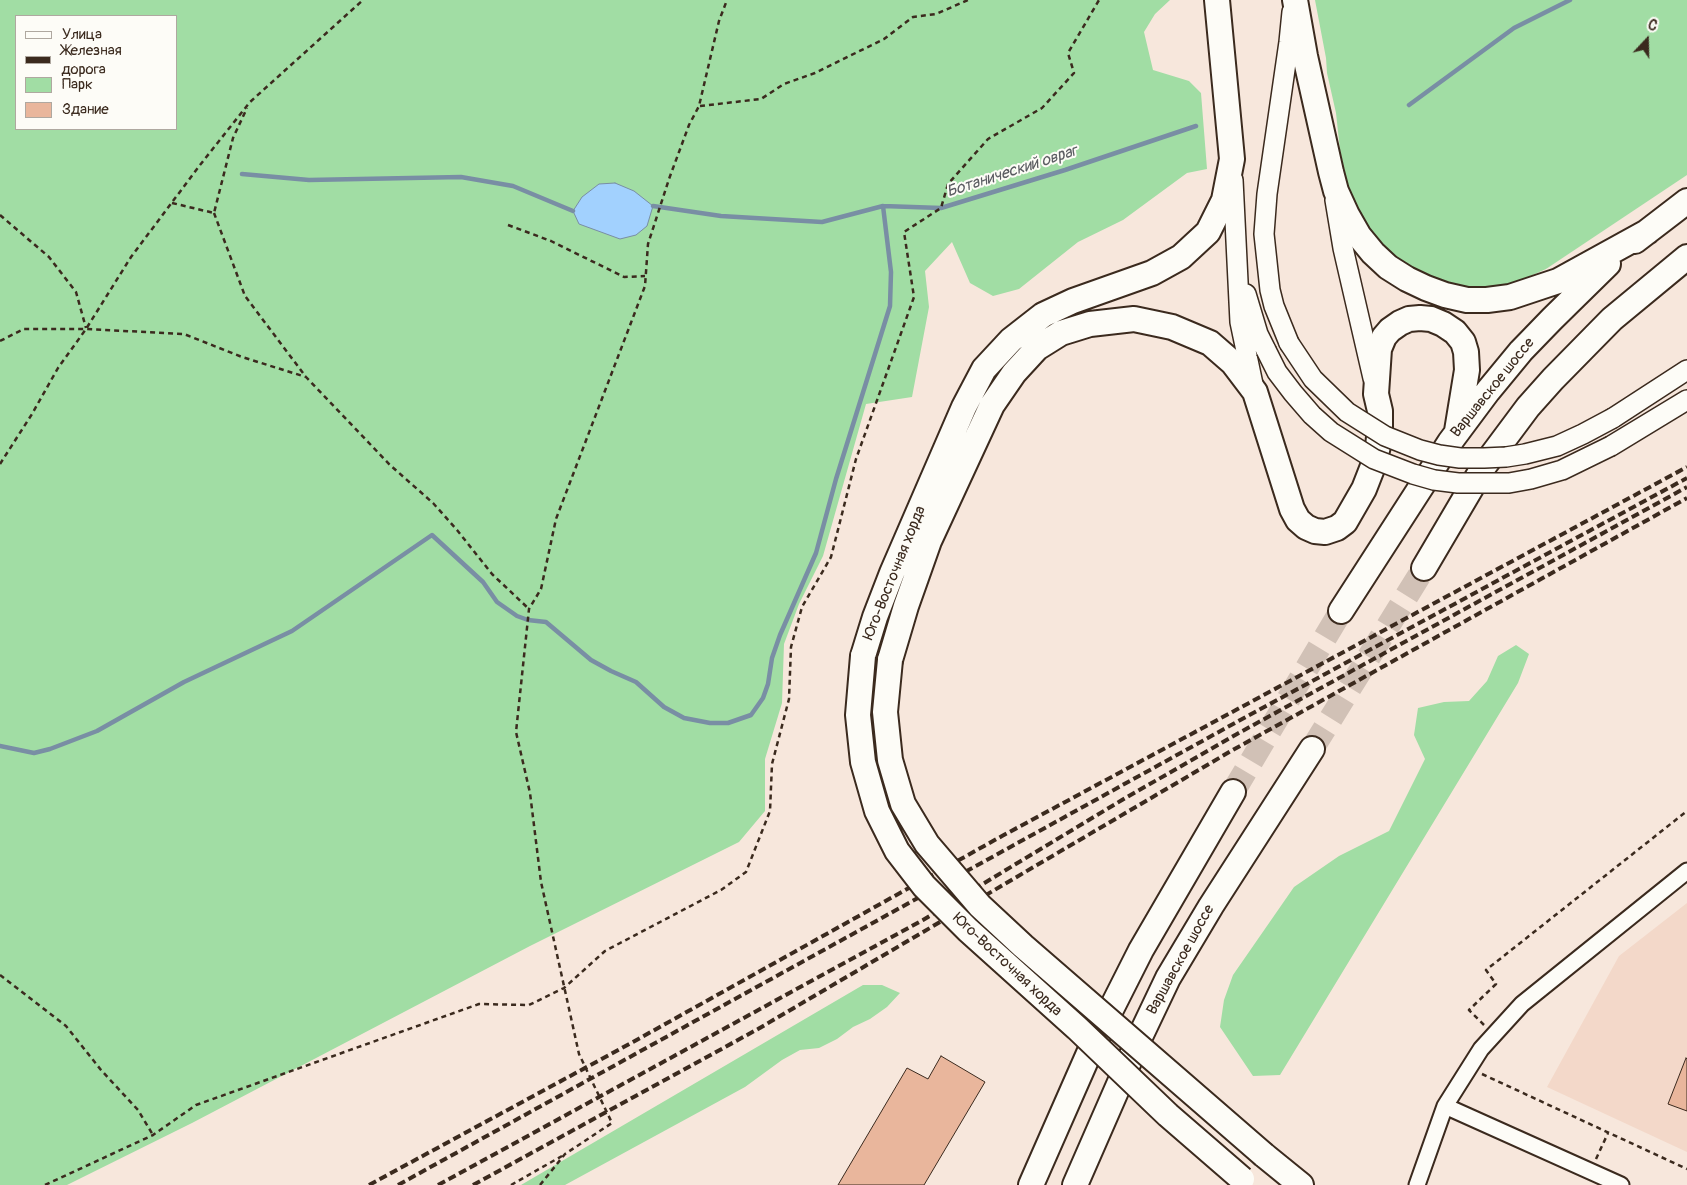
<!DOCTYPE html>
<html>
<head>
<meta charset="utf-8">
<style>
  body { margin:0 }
  #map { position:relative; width:1687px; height:1185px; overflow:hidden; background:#f7e7dc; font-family:Pangolin,sans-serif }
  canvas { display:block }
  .legend { position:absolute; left:15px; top:15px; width:162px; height:115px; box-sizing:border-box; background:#fdfcf7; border:1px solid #afa8a0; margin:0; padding:6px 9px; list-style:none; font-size:15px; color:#3b2a1e }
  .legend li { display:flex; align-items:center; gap:10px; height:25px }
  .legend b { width:25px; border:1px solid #afa8a0 }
  .north { position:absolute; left:1622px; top:15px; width:50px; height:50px; -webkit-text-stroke:4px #fdfcf7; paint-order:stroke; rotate:21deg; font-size:14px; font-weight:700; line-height:20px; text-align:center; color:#3b2a1e }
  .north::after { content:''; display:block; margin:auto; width:18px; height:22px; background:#3b2a1e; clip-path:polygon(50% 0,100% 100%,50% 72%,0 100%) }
</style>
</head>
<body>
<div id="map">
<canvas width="1687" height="1185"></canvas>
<ul class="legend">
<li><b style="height:6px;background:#fdfcf7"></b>Улица</li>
<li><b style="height:6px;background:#3b2a1e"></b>Железная дорога</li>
<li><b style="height:14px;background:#a1dda4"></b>Парк</li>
<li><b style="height:14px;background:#e9b69c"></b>Здание</li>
</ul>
<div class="north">С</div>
</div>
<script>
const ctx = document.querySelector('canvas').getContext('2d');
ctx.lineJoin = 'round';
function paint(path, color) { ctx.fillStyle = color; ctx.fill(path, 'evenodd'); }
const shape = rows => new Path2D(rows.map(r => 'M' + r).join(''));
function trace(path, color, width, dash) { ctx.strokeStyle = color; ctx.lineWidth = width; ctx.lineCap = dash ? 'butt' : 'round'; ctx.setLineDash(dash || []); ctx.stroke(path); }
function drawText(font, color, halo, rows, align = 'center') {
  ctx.font = font + ' Pangolin,sans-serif'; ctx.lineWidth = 4; ctx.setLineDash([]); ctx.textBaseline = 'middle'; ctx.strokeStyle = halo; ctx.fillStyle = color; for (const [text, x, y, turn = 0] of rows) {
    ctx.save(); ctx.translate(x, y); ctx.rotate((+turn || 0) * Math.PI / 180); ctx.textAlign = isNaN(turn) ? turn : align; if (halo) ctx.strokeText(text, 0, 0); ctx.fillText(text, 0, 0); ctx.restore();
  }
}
paint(shape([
  [1687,903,1687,1152,1547,1087,1619,956]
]), '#f3d8c9');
paint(shape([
  [0,0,1170,0,1155,14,1144,32,1148,49,1153,70,1189,81,1201,93,1207,169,1187,173,1123,220,1078,242,1019,289,993,296,970,283,952,242,925,271,929,307,912,397,866,404,823,556,799,604,784,644,782,703,765,759,765,811,739,842,530,946,192,1123,67,1185,0,1185],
  [16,16,176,16,176,129,16,129],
  [1315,0,1687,0,1687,175,1546,269,1526,278,1504,285,1482,288,1457,286,1424,277,1400,262,1369,234,1359,216,1347,181,1340,150,1336,113,1327,73,1326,58],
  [1516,645,1529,654,1518,683,1280,1075,1253,1076,1220,1027,1224,1000,1233,975,1294,887,1339,856,1389,831,1425,759,1414,735,1418,708,1444,702,1469,701,1487,681,1498,656],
  [863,985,882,985,900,993,887,1007,870,1019,853,1027,837,1039,819,1048,800,1050,782,1060,745,1087,565,1185,521,1185]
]), '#a1dda4');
const water = shape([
  [615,183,634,191,653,206,647,226,636,235,620,239,579,224,573,211,582,197,599,184,615,183]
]);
paint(water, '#a2d1fe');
trace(water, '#798ea4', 1);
trace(shape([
  [1409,105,1514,28,1570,0],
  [242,174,309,180,461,177,513,186,573,211],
  [653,206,721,216,822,222,883,206,941,208,1065,170,1196,126],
  [0,746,34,753,50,749,97,731,184,682,292,631,432,535,483,582,497,602,517,616,528,620,546,622,591,660,611,671,636,682,664,707,684,718,710,723,728,723,751,715,763,698,768,684,772,658,780,635,816,553,836,479,890,306,891,272,883,206]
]), '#798ea4', 4.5);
const building = shape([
  [941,1056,985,1082,924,1185,838,1185,907,1068,928,1079,941,1056],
  [1686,1058,1687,1059,1687,1111,1668,1104,1686,1058]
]);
paint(building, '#e9b69c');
trace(building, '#3b2a1e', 1);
trace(shape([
  [1312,749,1424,568],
  [1233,792,1341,611]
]), '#d1c1b6', 24, [24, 12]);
const minor = shape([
  [1445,1106,1621,1185],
  [1417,1185,1445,1106,1481,1049,1522,1004,1687,871]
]);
const tertiary = shape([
  [1233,180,1240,322,1254,389],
  [1335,200,1343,248,1373,378],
  [1246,294,1258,334,1266,350],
  [1289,343,1274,306,1270,290,1264,234,1267,194,1289,42,1292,12],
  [1613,418,1687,370],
  [1611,446,1687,400]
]);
const primary = shape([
  [1295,0,1305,56,1331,172,1336,191,1347,215,1359,236,1373,253,1388,267,1407,279,1426,288,1445,295,1467,300,1487,300,1510,297,1558,281,1647,232],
  [1635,241,1687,201],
  [1424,568,1484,466,1528,407,1553,379,1612,319,1687,257],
  [1341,611,1450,442,1488,391,1521,351,1552,319,1608,264],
  [863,656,875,617,892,573,964,407,984,369,1011,340,1043,315,1073,301,1152,273,1181,257,1208,232,1224,200,1232,159,1217,0],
  [890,660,906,606,929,541,992,405,1014,373,1037,348,1061,333,1090,324,1134,319,1172,327,1210,343,1233,363,1255,392,1292,509,1298,520,1306,527,1315,531,1325,532,1337,528,1345,522,1364,489,1373,466,1378,446,1380,429,1380,411,1376,394,1379,349,1384,337,1390,330,1400,323,1409,319,1420,318,1431,319,1443,324,1455,332,1463,342,1466,352,1467,370,1457,431],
  [1264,1155,1301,1185],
  [1031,1185,1090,1051,1141,950,1233,792],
  [1075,1185,1138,1041,1168,978,1211,906,1312,749]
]);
trace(minor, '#3b2a1e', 19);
trace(tertiary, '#3b2a1e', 22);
trace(primary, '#3b2a1e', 28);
trace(shape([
  [700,106,761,99,784,84,815,73,884,39,913,17,936,14,968,0],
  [172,203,214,213,233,138,247,108],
  [214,213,245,296,306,377,390,465,433,503,457,530,492,574,529,609],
  [0,215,49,257,76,292,86,328],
  [508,225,551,241,624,277,645,276],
  [0,341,24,329,86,329,184,334,242,357,306,377],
  [0,464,32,414,58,368,86,329,131,257,200,165,250,102,363,0],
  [0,975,66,1026,101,1070,138,1110,153,1135],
  [1484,1025,1469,1010,1496,984,1486,970,1687,811],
  [1482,1074,1687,1169],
  [1596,1159,1608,1133],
  [45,1185,153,1135,196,1105,479,1004,529,1005,564,988,605,951,721,890,746,872,770,811,772,764,789,699,791,647,802,607,831,557,856,459,914,297,904,232,941,208,948,184,988,139,1042,108,1074,73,1068,53,1099,0],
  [511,1185,562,1156],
  [540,1185,565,1154,612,1123,579,1054,541,882,530,793,516,732,529,609,541,589,556,519,645,286,648,244,669,179,689,125,699,106,719,21,727,0]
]), '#3b2a1e', 2.5, [5, 4]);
trace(minor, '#fdfcf7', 15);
trace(tertiary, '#fdfcf7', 19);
trace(primary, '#fdfcf7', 24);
trace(shape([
  [369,1185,633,1042,1002,836,1687,467],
  [398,1185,1244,718,1687,478],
  [438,1185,923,920,1122,800,1237,734,1687,487],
  [473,1185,758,1029,1231,751,1687,498]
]), '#3b2a1e', 4, [8, 4]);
const tertiaryBridge = shape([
  [1289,343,1313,379,1347,412,1385,436,1420,450,1439,455,1460,458,1484,458,1506,457,1525,454,1557,446,1583,434,1613,418],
  [1266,350,1277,372,1293,393,1312,415,1331,432,1374,459,1413,474,1434,480,1458,483,1509,483,1531,479,1562,470,1611,446]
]);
const primaryBridge = shape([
  [863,656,858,715,863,762,877,811,897,851,924,886,968,930,1077,1028,1168,1115,1242,1179],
  [890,660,885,712,890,760,903,804,927,844,980,906,1023,946,1264,1155]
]);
trace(tertiaryBridge, '#3b2a1e', 22, []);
trace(primaryBridge, '#3b2a1e', 28, []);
trace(tertiaryBridge, '#fdfcf7', 19);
trace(primaryBridge, '#fdfcf7', 24);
drawText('15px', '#3b2a1e', '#fdfcf7', [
  ["Варшавское шоссе",1493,388,-51],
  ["Юго-Восточная хорда",895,573,-68],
  ["Варшавское шоссе",1181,960,-61],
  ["Юго-Восточная хорда",1007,965,43]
]);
drawText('italic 16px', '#5a5c61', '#fdfcf7', [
  ["Ботанический овраг",1012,172,-18]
]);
</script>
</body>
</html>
